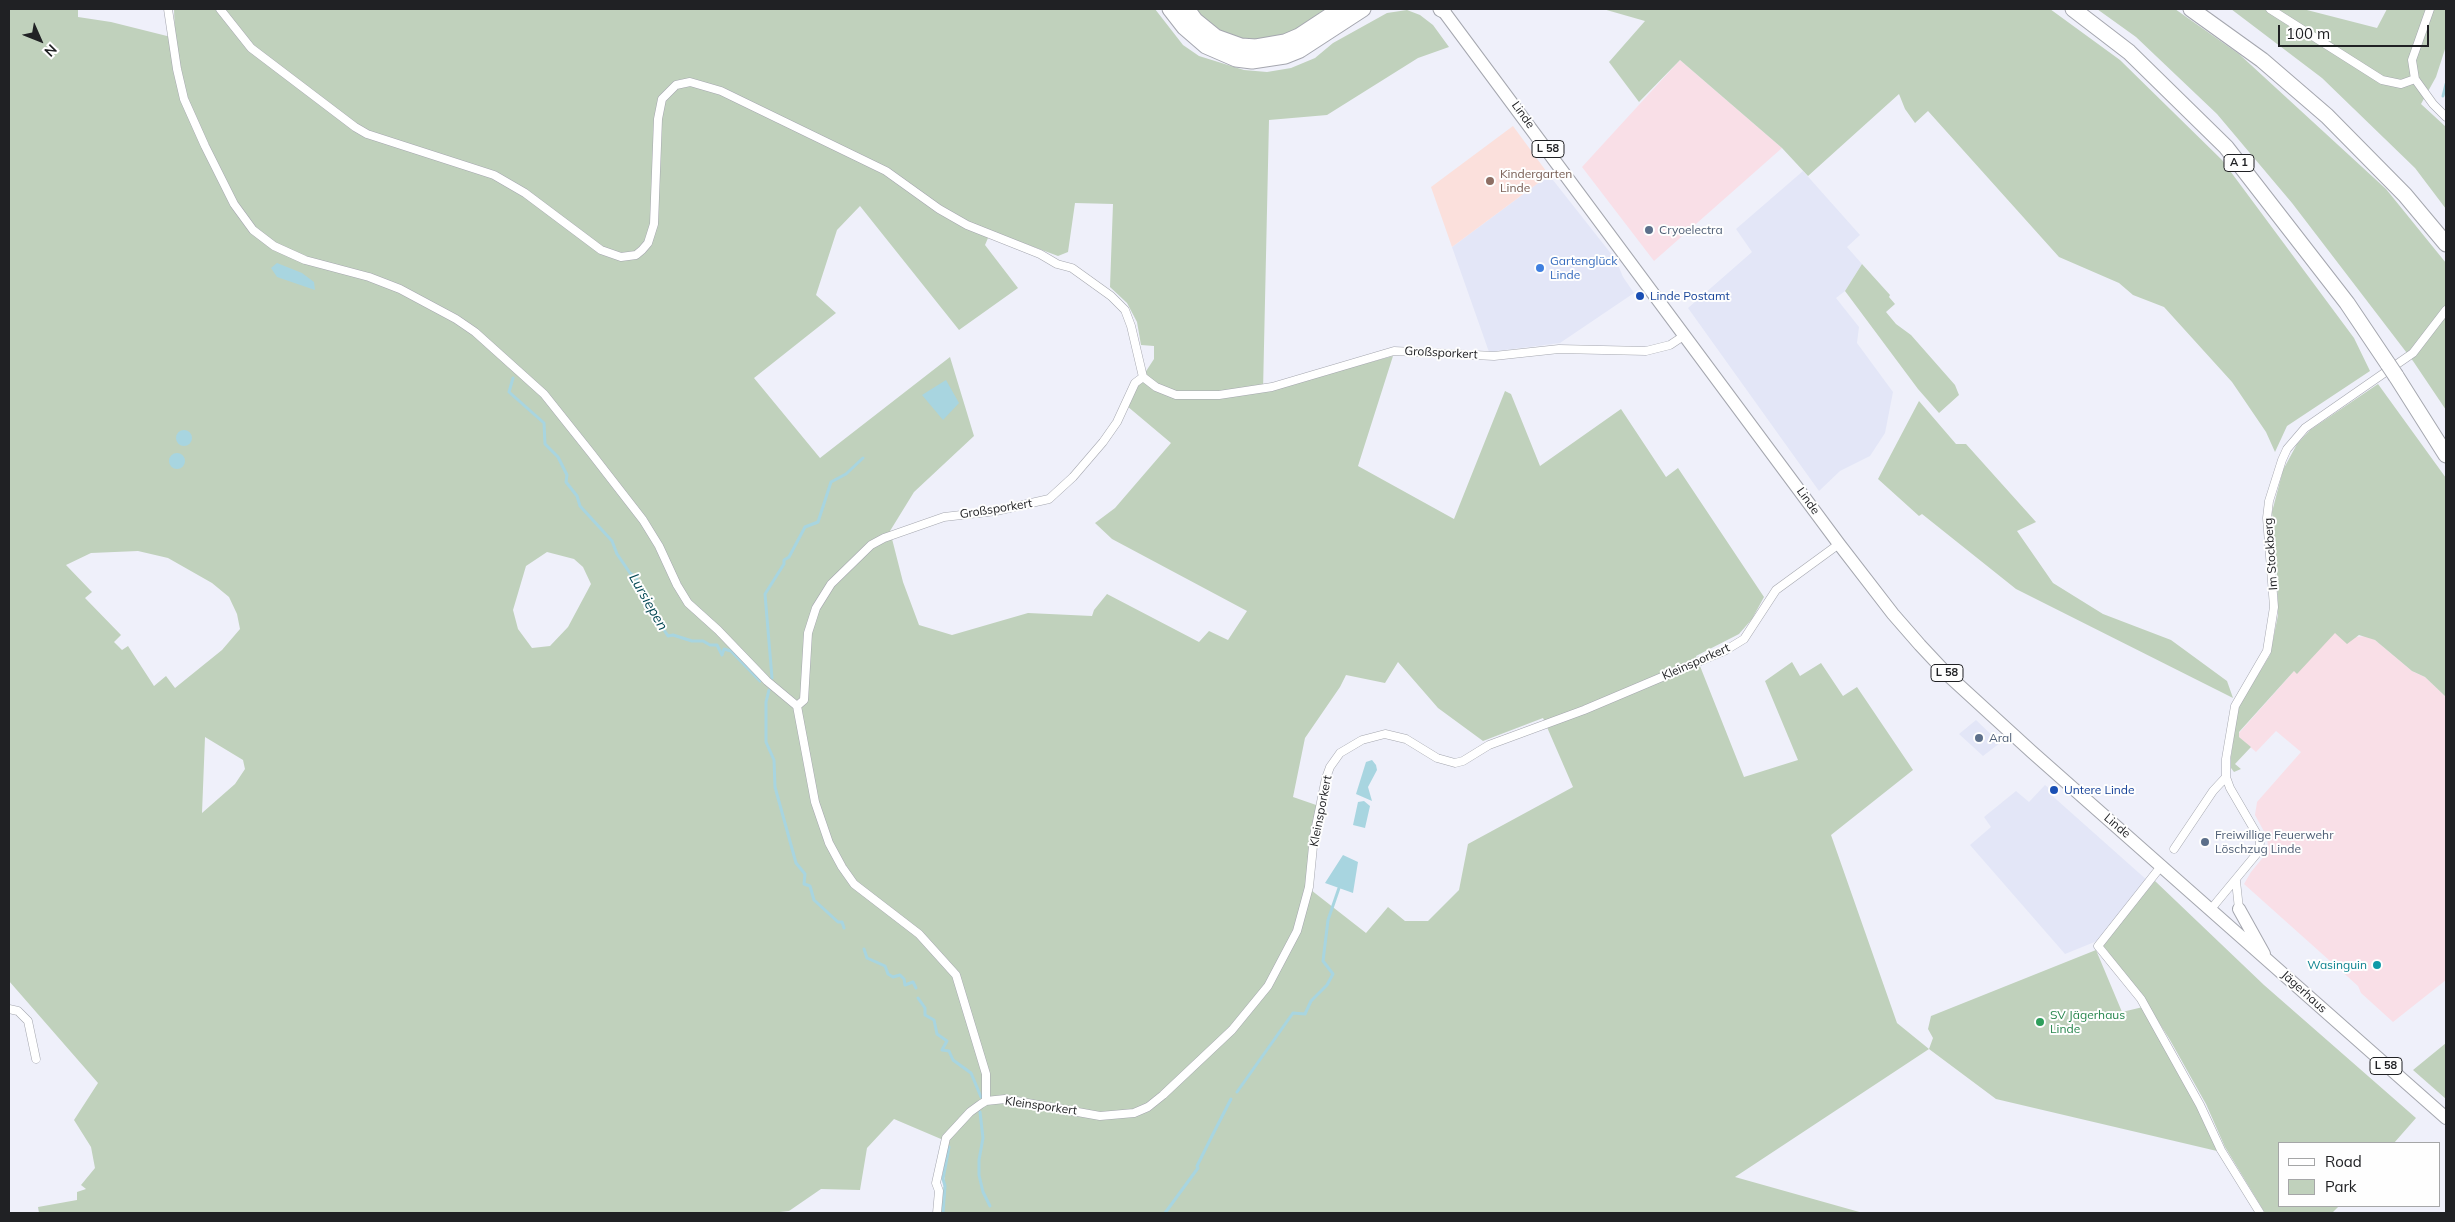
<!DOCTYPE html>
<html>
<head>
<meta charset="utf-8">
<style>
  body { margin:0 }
  #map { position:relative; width:2455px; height:1222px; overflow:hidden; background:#eff0fa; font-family:Mulish,sans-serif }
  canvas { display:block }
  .frame { position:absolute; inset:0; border:10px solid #202124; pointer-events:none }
  .legend { position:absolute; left:2278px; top:1142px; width:162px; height:65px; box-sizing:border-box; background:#fefefe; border:1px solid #a5a6a7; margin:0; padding:6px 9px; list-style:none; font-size:15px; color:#202124 }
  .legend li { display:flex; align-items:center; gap:10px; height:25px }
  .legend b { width:25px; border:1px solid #a5a6a7 }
  .north { position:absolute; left:15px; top:15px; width:50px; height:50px; -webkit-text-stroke:4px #fefefe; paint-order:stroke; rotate:134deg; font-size:14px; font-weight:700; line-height:20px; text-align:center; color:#202124 }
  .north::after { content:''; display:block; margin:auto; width:18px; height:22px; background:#202124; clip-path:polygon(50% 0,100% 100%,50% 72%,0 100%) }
  .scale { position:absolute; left:2278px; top:25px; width:151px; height:22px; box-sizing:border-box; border:2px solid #202124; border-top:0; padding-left:6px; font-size:15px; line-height:18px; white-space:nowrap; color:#202124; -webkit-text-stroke:4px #fefefe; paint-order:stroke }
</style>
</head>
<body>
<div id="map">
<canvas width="2455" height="1222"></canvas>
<div class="frame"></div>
<ul class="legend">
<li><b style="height:6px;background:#fff"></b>Road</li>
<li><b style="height:14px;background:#c0d1bc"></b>Park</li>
</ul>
<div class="north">N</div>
<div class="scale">100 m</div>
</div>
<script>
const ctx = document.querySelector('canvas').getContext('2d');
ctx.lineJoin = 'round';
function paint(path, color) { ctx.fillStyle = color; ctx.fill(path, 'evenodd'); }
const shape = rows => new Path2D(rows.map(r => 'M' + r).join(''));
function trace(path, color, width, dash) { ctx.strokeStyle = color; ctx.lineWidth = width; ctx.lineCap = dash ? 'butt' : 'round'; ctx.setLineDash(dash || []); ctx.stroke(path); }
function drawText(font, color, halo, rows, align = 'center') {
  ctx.font = font + ' Mulish,sans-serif'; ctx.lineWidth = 4; ctx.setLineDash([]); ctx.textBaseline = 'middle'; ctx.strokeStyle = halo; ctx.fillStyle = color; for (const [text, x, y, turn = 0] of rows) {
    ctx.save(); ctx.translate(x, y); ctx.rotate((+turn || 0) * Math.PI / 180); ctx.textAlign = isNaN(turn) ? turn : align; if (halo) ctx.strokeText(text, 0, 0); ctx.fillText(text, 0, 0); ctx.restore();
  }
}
paint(shape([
  [1803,171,1860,235,1847,247,1862,264,1845,291,1836,298,1859,327,1857,343,1893,392,1885,433,1870,456,1840,471,1819,491,1688,308,1752,252,1736,229],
  [1549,175,1616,260,1623,277,1634,293,1560,343,1489,352,1452,247],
  [1976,720,2000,743,1983,756,1959,734],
  [2045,785,2051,790,2048,792,2148,881,2097,941,2065,954,1970,845,1991,827,1984,817,2016,791,2029,802]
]), '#e3e6f7');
paint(shape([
  [1680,60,1782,148,1654,261,1582,167],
  [2335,632,2354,637,2366,636,2375,640,2412,671,2425,677,2446,697,2446,980,2393,1022,2361,993,2358,986,2244,884,2251,872,2265,855,2268,848,2267,837,2255,815,2257,802,2301,752,2276,731,2256,752,2239,737,2239,733,2294,671,2297,673]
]), '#f9dfe7');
paint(shape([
  [1513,126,1549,175,1452,247,1431,187]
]), '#fbe0dc');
paint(shape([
  [9,9,78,9,78,17,111,22,175,38,174,9,1155,9,1183,45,1199,56,1244,70,1267,72,1291,68,1315,58,1333,43,1387,13,1407,10,1420,15,1433,25,1449,47,1418,58,1327,115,1269,120,1263,391,1393,356,1358,466,1454,519,1505,391,1511,394,1540,466,1621,409,1666,477,1678,468,1764,597,1752,619,1739,634,1696,656,1744,777,1798,760,1765,681,1792,662,1800,676,1821,663,1843,696,1857,687,1913,770,1831,835,1897,1023,1929,1049,1933,1038,1928,1029,1931,1016,2096,950,2122,1012,2143,1007,2197,1106,2217,1151,1996,1099,1929,1049,1735,1177,1863,1213,941,1213,948,1142,894,1119,867,1148,860,1190,821,1189,789,1211,771,1213,39,1213,38,1207,77,1200,77,1192,86,1189,81,1185,95,1168,91,1147,74,1120,98,1083,9,981],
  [1075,203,1113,204,1110,287,1127,303,1137,322,1141,345,1154,346,1154,359,1133,391,1127,406,1171,443,1115,508,1095,523,1112,539,1247,611,1228,640,1209,631,1199,642,1107,594,1094,610,1092,616,1028,613,952,635,919,625,903,582,890,531,914,492,974,436,950,357,820,458,754,378,836,313,816,295,837,230,860,206,959,330,1018,288,985,245,991,231,1058,256,1068,252],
  [138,551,168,558,212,583,229,597,237,614,240,629,222,650,175,688,166,676,154,686,128,646,122,650,114,642,121,635,85,598,92,592,66,565,91,553],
  [547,552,574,559,583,567,591,584,568,627,550,646,532,648,518,629,513,610,526,566],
  [1398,662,1438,708,1483,741,1543,718,1573,787,1468,844,1459,890,1428,921,1405,921,1388,907,1366,933,1311,890,1315,836,1322,807,1293,797,1305,738,1340,687,1346,675,1385,683],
  [205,737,243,760,245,769,235,784,202,813],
  [1193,9,1331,9,1311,22,1280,38,1247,42,1222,35],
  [1603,9,2050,9,2120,60,2222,160,2354,338,2370,371,2287,426,2275,452,2266,432,2232,382,2164,307,2133,295,2119,283,2059,257,1928,111,1915,123,1905,109,1899,94,1808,176,1782,148,1680,60,1639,102,1609,62,1645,21],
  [2097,9,2175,9,2239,54,2386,189,2446,263,2446,410,2413,361,2292,203,2217,114,2136,37],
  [2231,9,2303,9,2377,28,2387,9,2446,9,2446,46,2436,77,2421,104,2446,127,2446,209,2415,168,2322,78],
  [1862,264,1890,295,1889,297,1895,304,1886,312,1896,324,1911,335,1955,385,1959,395,1939,413,1918,389,1845,291],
  [2378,384,2446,478,2446,697,2425,677,2412,671,2375,640,2359,635,2347,644,2335,633,2297,674,2294,671,2239,732,2239,737,2251,747,2235,764,2241,769,2234,772,2231,768,2231,756,2237,714,2240,704,2270,655,2278,615,2277,577,2272,512,2283,470,2297,444,2310,430],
  [1919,401,1956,444,1966,444,2036,522,2017,531,2053,583,2103,614,2171,640,2227,681,2233,698,2016,589,1922,514,1919,516,1878,479],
  [2155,881,2264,985,2416,1118,2394,1143,2279,1143,2279,1206,2339,1206,2332,1213,2265,1213,2225,1147,2206,1104,2170,1040,2142,996,2102,944],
  [2446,1043,2446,1099,2413,1070]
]), '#c0d1bc');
paint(shape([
  [277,263,302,273,314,282,315,290,277,277,271,268],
  [946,380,959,403,943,420,922,395],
  '176 438a8 8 0 1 1 16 0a8 8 0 1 1-16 0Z',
  '169 461a8 8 0 1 1 16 0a8 8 0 1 1-16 0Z',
  [1372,760,1376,765,1377,770,1368,787,1372,801,1356,794,1366,762],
  [1364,801,1370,806,1365,828,1353,825,1358,802],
  [1343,855,1358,862,1353,893,1325,883]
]), '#a8d5e0');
trace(shape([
  [2443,96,2446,84],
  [513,378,509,392,544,423,545,444,558,457,567,475,566,482,577,496,580,506,612,541,617,554,630,573,637,578,636,584,646,602,668,636,673,635,692,641,703,641,710,645,717,645,722,655,724,649,731,651,760,681],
  [772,678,765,594,784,564,784,560,789,557,805,527,818,522,831,482,846,474,863,458],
  [769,690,766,702,766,742,774,760,775,787,796,863,805,874,804,884,810,886,814,900,838,922,842,922,844,928],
  [864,949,867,958,885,966,888,974,893,977,900,975,904,979,905,985,913,982,916,988],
  [918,998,925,1008,925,1015,934,1020,937,1034,947,1041,942,1050,949,1051,953,1060,971,1073,981,1097],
  [1237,1092,1293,1013,1305,1014,1311,1001,1327,985,1333,974,1323,961,1328,920,1339,888],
  [980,1112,983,1138,979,1160,979,1175,983,1192,990,1206],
  [943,1213,945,1186,943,1179,949,1147],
  [1165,1213,1198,1168,1197,1166,1212,1136,1231,1099]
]), '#a8d5e0', 3);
const street = shape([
  [168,9,177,69,184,99,205,146,234,204,253,230,274,246,305,260,369,277,400,289,456,319,475,332,544,394,591,453,643,520,659,546,677,585,688,603,718,630,767,681,797,706,815,802,829,843,842,867,854,884,919,934,956,975,986,1074,986,1101],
  [220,9,251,48,355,127,367,134,494,175,525,193,601,250,621,257,636,255,642,250,648,243,654,224,658,119,662,99,676,85,690,82,721,91,886,171,939,209,967,225,1040,254,1057,264,1072,268,1111,296,1125,310,1131,326,1143,377,1156,387,1176,395,1219,395,1272,387,1394,351,1494,356,1559,349,1646,351,1670,345,1685,335],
  [2270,9,2382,80,2401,84,2415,79],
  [2430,9,2412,60,2415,79,2433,104,2446,117],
  [797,706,804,700,808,633,816,608,831,584,871,545,884,538,944,517,996,511,1049,499,1073,477,1103,442,1117,422,1135,383,1143,377],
  [2174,849,2213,791,2226,777],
  [2162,865,2098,946,2141,999,2200,1105,2221,1150,2260,1213],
  [2236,881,2239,909],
  [2211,909,2259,851,2260,842,2258,836,2230,788,2226,777,2226,759,2235,706,2267,651,2274,607,2267,518,2269,501,2282,460,2287,449,2305,428,2413,353,2446,310],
  [9,1009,18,1011,28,1021,36,1059],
  [937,1213,939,1191,936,1183,946,1138,970,1112,981,1104,986,1101,1005,1099,1100,1116,1134,1113,1148,1107,1163,1095,1232,1030,1268,986,1297,931,1309,887,1314,836,1326,778,1330,767,1340,753,1362,740,1385,734,1406,739,1437,758,1455,763,1463,761,1489,745,1584,710,1726,650,1744,639,1776,590,1839,544]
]);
const primary = shape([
  [1442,9,1839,544,1893,614,1920,645,1950,677,2032,752,2446,1118],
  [2239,909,2264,954]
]);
const highway = shape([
  [1170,9,1184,27,1206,46,1236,59,1252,61,1285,56,1300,50,1363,9],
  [1187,9,1195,20,1216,37,1241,46,1256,47,1285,42,1299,36,1340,9],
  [1441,9,1443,10],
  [2073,9,2129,52,2226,147,2347,303,2388,364],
  [2191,9,2262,60,2327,116,2405,195,2446,244],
  [2396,376,2446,455]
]);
trace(street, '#a5a7af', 9);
trace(primary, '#a5a7af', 14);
trace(highway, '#a5a7af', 17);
trace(street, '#fff', 8);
trace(primary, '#fff', 12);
trace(highway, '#fff', 15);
const highwayBridge = shape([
  [2388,364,2396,376]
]);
trace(highwayBridge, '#a5a7af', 17, []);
trace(highwayBridge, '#fff', 15);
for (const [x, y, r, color] of [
  [1490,181,5,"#8d6e63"],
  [1649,230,5,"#5c6f8a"],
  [1540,268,5,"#3f7fe0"],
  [1640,296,5,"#1a4fb4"],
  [1979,738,5,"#5c6f8a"],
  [2054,790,5,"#1a4fb4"],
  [2205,842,5,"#5c6f8a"],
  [2377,965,5,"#0f9aa8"],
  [2040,1022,5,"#2e9e5b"]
]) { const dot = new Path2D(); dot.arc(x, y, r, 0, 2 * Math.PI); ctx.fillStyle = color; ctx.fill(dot); trace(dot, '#fefefe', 2); }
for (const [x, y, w] of [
  [1548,149,32],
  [2239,163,30],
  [1947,673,32],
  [2386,1066,32]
]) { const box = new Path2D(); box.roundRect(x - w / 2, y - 8.5, w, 17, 4); ctx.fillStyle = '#fefefe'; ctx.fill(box); trace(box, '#202124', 1); }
drawText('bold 11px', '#202124', null, [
  ["L 58",1548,149],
  ["A 1",2239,163],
  ["L 58",1947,673],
  ["L 58",2386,1066]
]);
drawText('12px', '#202124', '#fefefe', [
  ["Linde",1523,115,54],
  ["Großsporkert",1441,353,3],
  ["Linde",1808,501,54],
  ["Großsporkert",996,509,-9],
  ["Im Stockberg",2271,554,-94],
  ["Kleinsporkert",1696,662,-24],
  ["Kleinsporkert",1321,811,-79],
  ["Linde",2117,826,40],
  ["Jägerhaus",2304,992,42],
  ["Kleinsporkert",1041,1106,8]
]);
drawText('12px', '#785e54', '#fefefe', [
  ["Kindergarten",1500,174],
  ["Linde",1500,188]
], 'left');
drawText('12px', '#4e5e75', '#fefefe', [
  ["Cryoelectra",1659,230],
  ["Aral",1989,738],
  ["Freiwillige Feuerwehr",2215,835],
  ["Löschzug Linde",2215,849]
], 'left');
drawText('12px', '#366cbe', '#fefefe', [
  ["Gartenglück",1550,261],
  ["Linde",1550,275]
], 'left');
drawText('12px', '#164399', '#fefefe', [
  ["Linde Postamt",1650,296],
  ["Untere Linde",2064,790]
], 'left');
drawText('12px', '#0d838f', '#fefefe', [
  ["Wasinguin",2367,965]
], 'right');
drawText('12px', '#27864d', '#fefefe', [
  ["SV Jägerhaus",2050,1015],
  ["Linde",2050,1029]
], 'left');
drawText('italic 14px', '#034753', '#fefefe', [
  ["Lursiepen",648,602,60]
]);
</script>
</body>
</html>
